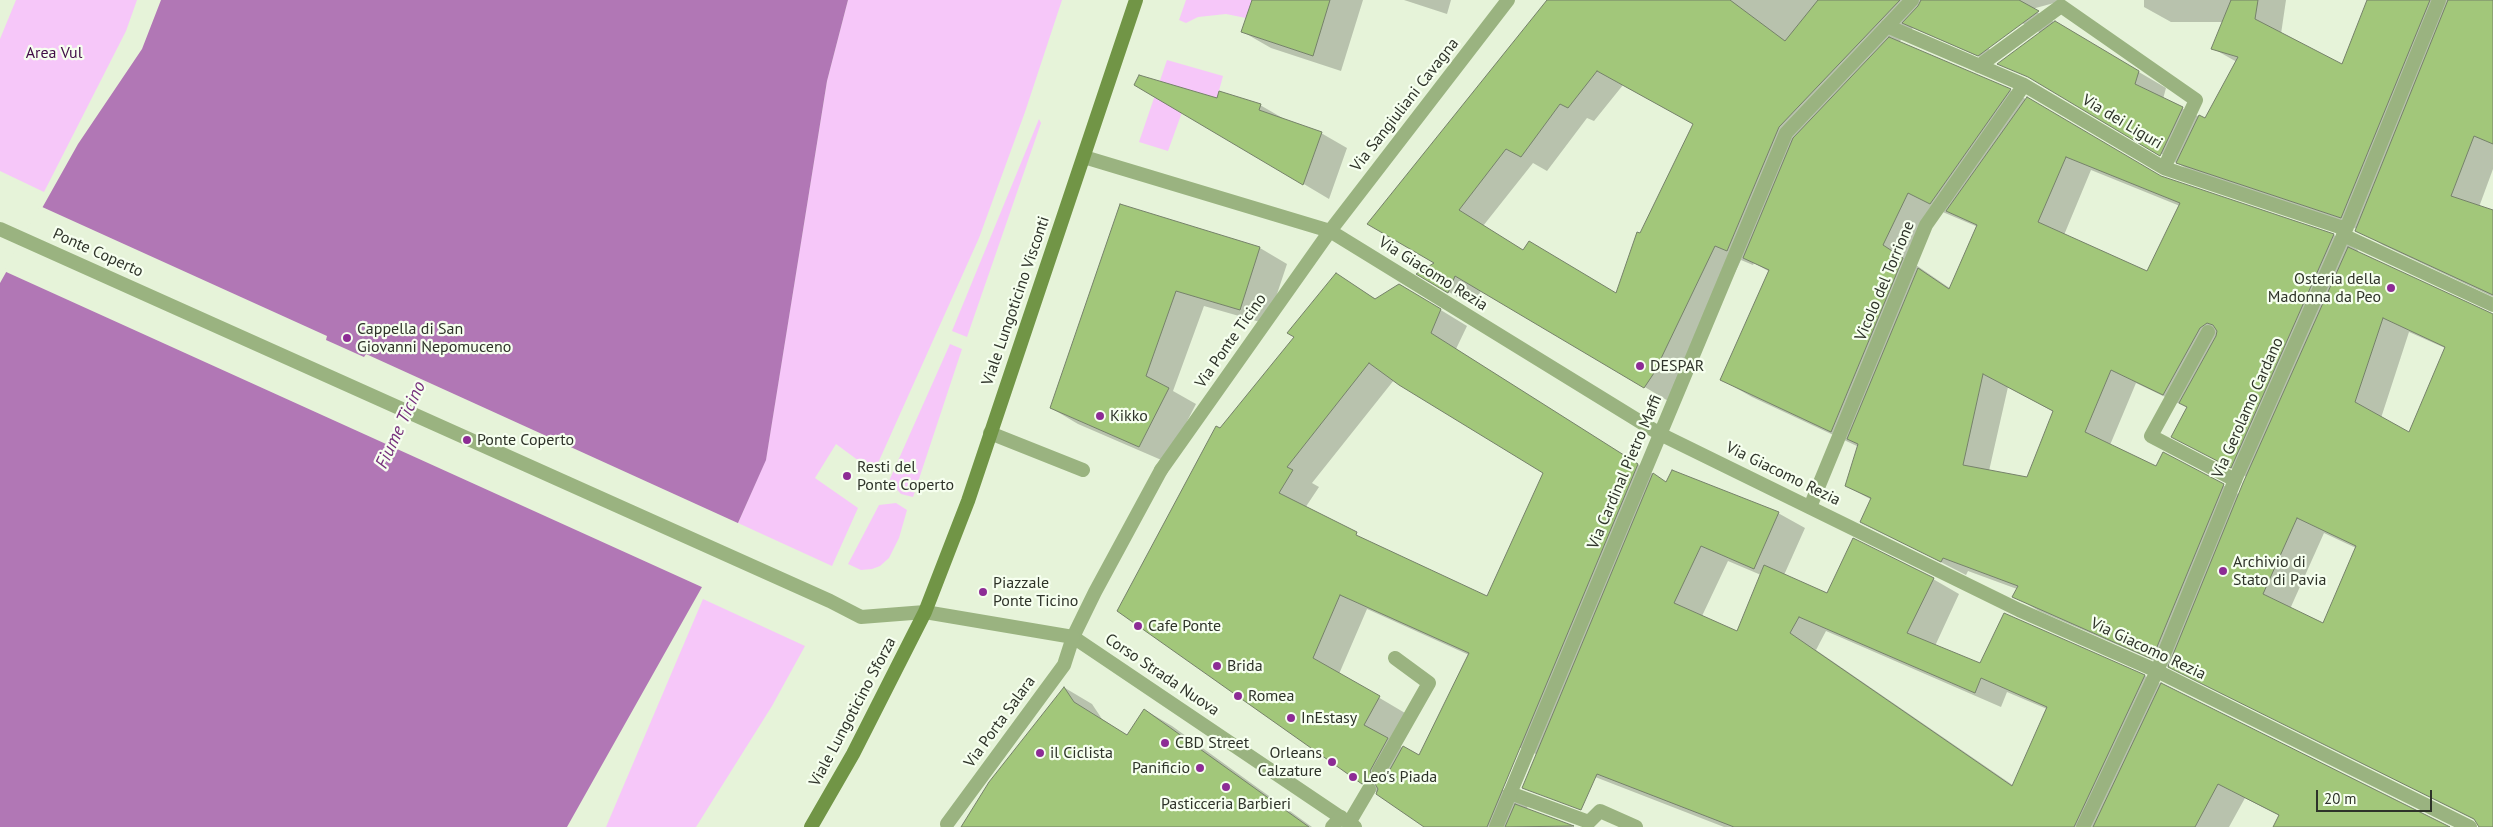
<!DOCTYPE html>
<html>
<head>
<meta charset="utf-8">
<style>
  body { margin:0 }
  #map { position:relative; width:2493px; height:827px; overflow:hidden; background:#e6f3d9; font-family:"PT Sans",sans-serif }
  canvas { display:block }
  .scale { position:absolute; left:2316px; top:790px; width:116px; height:22px; box-sizing:border-box; border:2px solid #2e3329; border-top:0; padding-left:6px; font-size:15px; line-height:18px; white-space:nowrap; color:#2e3329; -webkit-text-stroke:4px #f6ffef; paint-order:stroke }
</style>
</head>
<body>
<div id="map">
<canvas width="2493" height="827"></canvas>
<div class="scale">20 m</div>
</div>
<script>
const ctx = document.querySelector('canvas').getContext('2d');
ctx.lineJoin = 'round';
function paint(path, color) { ctx.fillStyle = color; ctx.fill(path, 'evenodd'); }
const shape = rows => new Path2D(rows.map(r => 'M' + r).join(''));
function trace(path, color, width, dash) { ctx.strokeStyle = color; ctx.lineWidth = width; ctx.lineCap = dash ? 'butt' : 'round'; ctx.setLineDash(dash || []); ctx.stroke(path); }
function drawText(font, color, halo, rows, align = 'center') {
  ctx.font = font + ' "PT Sans",sans-serif'; ctx.lineWidth = 4.5; ctx.setLineDash([]); ctx.textBaseline = 'middle'; ctx.strokeStyle = halo; ctx.fillStyle = color; for (const [text, x, y, turn = 0] of rows) {
    ctx.save(); ctx.translate(x, y); ctx.rotate((+turn || 0) * Math.PI / 180); ctx.textAlign = isNaN(turn) ? turn : align; if (halo) ctx.strokeText(text, 0, 0); ctx.fillText(text, 0, 0); ctx.restore();
  }
}
paint(shape([
  [16,0,137,0,126,31,44,192,0,171,0,39],
  [848,0,1062,0,1025,112,979,238,874,472,836,444,815,478,858,508,832,566,738,523,766,459,827,81],
  [1186,0,1252,0,1246,18,1226,14,1198,17,1186,23,1179,20],
  [1167,60,1223,76,1217,98,1190,90,1168,151,1139,142],
  [1039,119,1041,123,967,337,952,331],
  [950,344,962,349,913,497,901,494,889,481],
  [896,503,907,510,899,538,889,558,880,566,872,569,861,570,848,564,879,505],
  [703,599,805,646,772,706,696,827,606,827]
]), '#f6c7f9');
paint(shape([
  [161,0,848,0,827,81,766,460,738,523,567,827,0,827,0,283,78,144,142,49]
]), '#b177b5');
paint(shape([
  [40,206,327,336,326,340,364,357,366,354,740,524,704,588,4,271]
]), '#e6f3d9');
paint(shape([
  [1253,0,1363,0,1341,71,1271,48,1243,32],
  [1404,0,1451,0,1447,14],
  [1549,0,1931,0,1933,5,1997,55,1989,61,1913,28,1899,42,2010,90,2162,178,2334,235,2358,250,2357,253,2489,314,2493,314,2493,827,2480,827,2477,821,2178,671,2039,611,2014,596,2017,589,1968,571,1966,575,1862,522,1872,500,1846,486,1859,447,1752,397,1722,380,1770,272,1754,263,1753,265,1741,260,1680,388,1670,402,1481,290,1474,307,1419,274,1436,263],
  [1623,85,1694,124,1641,234,1617,294,1524,251,1483,226,1533,163,1547,171,1587,118,1594,121],
  [2091,170,2180,206,2148,272,2064,235],
  [1938,210,1978,227,1951,289,1913,263],
  [2409,332,2445,348,2409,433,2381,418],
  [2136,383,2188,408,2197,450,2247,477,2240,495,2223,485,2156,467,2110,445],
  [2008,387,2054,412,2028,479,1989,471],
  [2324,533,2356,548,2324,625,2290,609],
  [2001,0,2065,0,2032,9,2166,88,2163,99,2206,120,2237,62,2212,48,2223,22,2171,22,2144,7,2144,0,2286,0,2281,34,2342,66,2368,0,2493,0,2493,169,2479,207,2493,211,2493,297,2383,245,2357,229,2189,170,2065,97,2041,33,2022,23],
  [1136,84,1260,105,1286,120,1321,133,1347,148,1329,199],
  [1120,205,1260,248,1287,264,1267,324,1204,306,1173,391,1196,404,1166,462,1078,424,1051,408],
  [1336,275,1376,299,1426,301,1467,326,1456,349,1667,483,1778,513,1805,528,1784,575,1828,595,1933,579,1959,594,1935,646,1980,664,2005,614,2145,676,2448,827,2275,827,2280,816,2245,798,2229,827,1724,827,1505,742,1502,789,1529,804,1526,810,1574,827,1426,827,1363,783,1221,430,1296,337],
  [1394,380,1545,473,1487,597,1382,549,1305,508,1319,487,1312,483],
  [1728,561,1761,575,1738,633,1702,616],
  [1367,609,1469,655,1420,757,1390,741,1405,713,1339,674],
  [1826,631,2001,707,2007,692,2047,709,2014,786,1816,650],
  [1065,688,1092,704,1102,719,1128,736,1145,710,1172,726,1312,827,963,827]
]), '#0003');
const building = shape([
  [1252,0,1330,0,1313,56,1241,32,1252,0],
  [1547,0,1730,0,1785,41,1818,0,1900,0,1779,127,1727,251,1715,246,1654,373,1644,388,1455,276,1448,293,1416,274,1434,263,1367,224,1547,0],
  [1597,71,1693,124,1640,233,1637,232,1616,293,1529,241,1523,250,1459,210,1506,149,1521,157,1560,104,1568,108,1597,71],
  [1921,0,2019,0,2039,11,1978,56,1902,23,1918,6,1921,0],
  [2231,0,2258,0,2255,19,2342,64,2367,0,2430,0,2341,218,2176,163,2199,115,2205,118,2238,57,2211,49,2231,0],
  [2448,0,2493,0,2493,144,2474,136,2451,196,2493,210,2493,295,2355,231,2448,0],
  [2055,21,2139,71,2135,84,2183,107,2160,156,2028,77,1997,64,2055,21],
  [1889,37,2011,89,1930,204,1908,193,1883,245,1903,258,1831,432,1720,380,1769,270,1743,258,1793,138,1889,37],
  [1139,75,1217,98,1219,91,1261,104,1259,110,1322,132,1303,185,1134,85,1139,75],
  [2027,97,2161,176,2334,234,2231,468,2171,437,2187,407,2179,403,2216,336,2217,331,2213,325,2207,323,2200,328,2163,395,2111,370,2085,432,2156,466,2163,452,2224,484,2152,659,2012,597,2018,586,1943,558,1941,562,1860,522,1871,498,1845,486,1858,444,1847,439,1918,268,1949,289,1977,225,1946,211,2027,97],
  [2066,157,2180,203,2147,271,2038,222,2066,157],
  [1983,374,2053,411,2027,477,1963,465,1983,374],
  [1120,204,1260,247,1240,310,1176,291,1146,376,1169,388,1139,447,1050,408,1120,204],
  [2348,247,2493,314,2493,827,2479,827,2474,819,2168,667,2243,483,2348,247],
  [2383,318,2445,347,2409,432,2355,402,2383,318],
  [2297,518,2356,546,2323,623,2263,594,2297,518],
  [1336,273,1375,299,1399,284,1441,309,1431,333,1638,464,1487,827,1424,827,1376,794,1378,789,1374,782,1369,780,1362,784,1117,611,1216,426,1220,428,1294,337,1287,333,1336,273],
  [1369,363,1399,385,1543,473,1487,596,1356,535,1357,532,1279,493,1293,470,1287,467,1369,363],
  [1340,595,1469,653,1419,755,1403,746,1387,775,1380,780,1372,776,1370,771,1388,738,1364,725,1380,696,1313,658,1340,595],
  [1672,470,1779,512,1754,569,1701,546,1674,603,1737,631,1764,565,1827,593,1853,538,1934,578,1907,633,1980,663,2004,613,2145,675,2074,827,1734,827,1597,774,1581,810,1522,788,1653,473,1666,482,1672,470],
  [1799,617,1975,693,1981,678,2047,707,2012,786,1790,633,1799,617],
  [2161,683,2450,827,2273,827,2279,815,2218,784,2195,827,2093,827,2161,683],
  [1064,687,1074,702,1127,735,1144,709,1309,827,961,827,989,782,1064,687],
  [1515,804,1574,826,1505,827,1515,804]
]);
paint(building, '#a2c77a');
trace(building, '#758169', 1);
trace(shape([
  [990,433,1083,470],
  [1379,771,1429,683,1395,658],
  [1349,823,1369,789]
]), '#9ab380', 14);
trace(shape([
  [2208,332,2151,436,2235,480],
  [1073,637,1355,827],
  [1510,793,1589,822,1600,811,1636,827],
  [947,824,1064,665,1073,637,1095,592,1161,470]
]), '#9ab380', 14);
trace(shape([
  [1887,26,2024,85,2164,168,2346,229],
  [1979,66,2061,6,2196,100,2164,168],
  [1084,157,1330,231,1660,434,2019,610,2157,671,2470,827],
  [0,229,830,601,861,617,925,612,1073,637],
  [2343,235,2493,305],
  [1161,470,1330,231,1508,0],
  [1810,507,1926,225,2024,85],
  [1332,827,1341,817],
  [1496,827,1786,133,1912,0],
  [2083,827,2157,671,2235,480,2346,229,2439,0]
]), '#9ab380', 14);
trace(shape([
  [811,827,853,754,925,612,968,501,1136,0]
]), '#719546', 14);
for (const [x, y, r, color] of [
  [2391,288,5,"#8d2c95"],
  [347,338,5,"#8d2c95"],
  [1640,366,5,"#8d2c95"],
  [1100,416,5,"#8d2c95"],
  [467,440,5,"#8d2c95"],
  [847,476,5,"#8d2c95"],
  [2223,571,5,"#8d2c95"],
  [983,592,5,"#8d2c95"],
  [1138,626,5,"#8d2c95"],
  [1217,666,5,"#8d2c95"],
  [1238,696,5,"#8d2c95"],
  [1291,718,5,"#8d2c95"],
  [1165,743,5,"#8d2c95"],
  [1040,753,5,"#8d2c95"],
  [1332,762,5,"#8d2c95"],
  [1200,768,5,"#8d2c95"],
  [1353,777,5,"#8d2c95"],
  [1226,787,5,"#8d2c95"]
]) { const dot = new Path2D(); dot.arc(x, y, r, 0, 2 * Math.PI); ctx.fillStyle = color; ctx.fill(dot); trace(dot, '#f6ffef', 2); }
drawText('16px', '#420c47', '#f6ffef', [
  ["Area Vul",54,53]
]);
drawText('16px', '#2e3329', '#f6ffef', [
  ["Via Sangiuliani Cavagna",1405,105,-52],
  ["Via dei Liguri",2122,122,31],
  ["Ponte Coperto",98,253,24],
  ["Via Giacomo Rezia",1433,274,32],
  ["Vicolo del Torrione",1885,281,-67],
  ["Viale Lungoticino Visconti",1016,301,-71],
  ["Via Ponte Ticino",1231,341,-55],
  ["Via Gerolamo Cardano",2248,408,-66],
  ["Via Cardinal Pietro Maffi",1625,472,-67],
  ["Via Giacomo Rezia",1783,474,26],
  ["Via Giacomo Rezia",2148,649,25],
  ["Corso Strada Nuova",1162,675,34],
  ["Viale Lungoticino Sforza",853,712,-62],
  ["Via Porta Salara",1000,722,-54]
]);
drawText('16px', '#2e3329', '#f6ffef', [
  ["Osteria della",2381,279,"right"],
  ["Madonna da Peo",2381,297,"right"],
  ["Cappella di San",357,329],
  ["Giovanni Nepomuceno",357,347],
  ["DESPAR",1650,366],
  ["Kikko",1110,416],
  ["Ponte Coperto",477,440],
  ["Resti del",857,467],
  ["Ponte Coperto",857,485],
  ["Archivio di",2233,562],
  ["Stato di Pavia",2233,580],
  ["Piazzale",993,583],
  ["Ponte Ticino",993,601],
  ["Cafe Ponte",1148,626],
  ["Brida",1227,666],
  ["Romea",1248,696],
  ["InEstasy",1301,718],
  ["CBD Street",1175,743],
  ["il Ciclista",1050,753],
  ["Orleans",1322,753,"right"],
  ["Calzature",1322,771,"right"],
  ["Panificio",1190,768,"right"],
  ["Leo's Piada",1363,777],
  ["Pasticceria Barbieri",1226,804,"center"]
], 'left');
drawText('italic 18px', '#752f7b', '#f6ffef', [
  ["Fiume Ticino",401,425,-65]
]);
</script>
</body>
</html>
